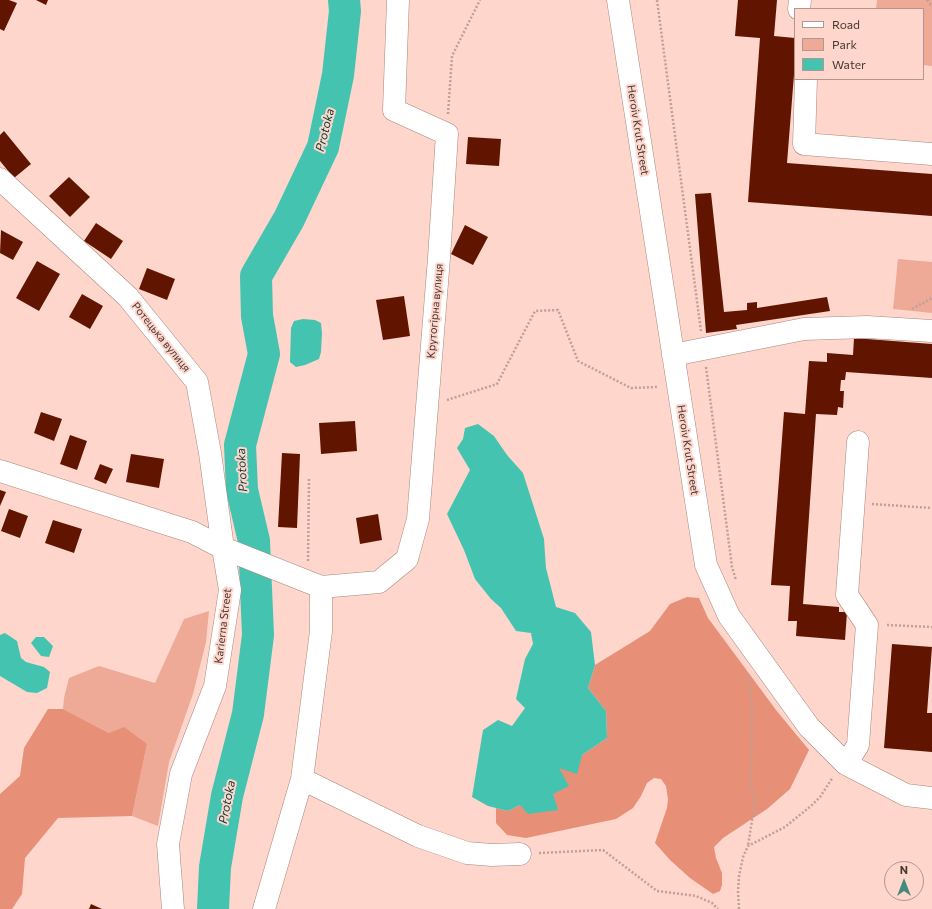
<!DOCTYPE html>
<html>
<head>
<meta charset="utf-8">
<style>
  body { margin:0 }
  #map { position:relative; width:932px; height:909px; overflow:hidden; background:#fed6cb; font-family:Commissioner,sans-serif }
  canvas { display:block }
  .legend { position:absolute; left:794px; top:8px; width:130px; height:72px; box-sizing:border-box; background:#fed6cb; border:1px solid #b4968e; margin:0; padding:5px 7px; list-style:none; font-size:12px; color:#463632 }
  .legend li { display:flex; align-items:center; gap:8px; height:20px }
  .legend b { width:20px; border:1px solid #b4968e }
  .north { position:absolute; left:884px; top:861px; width:40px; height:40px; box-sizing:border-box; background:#fed6cb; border:1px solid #b4968e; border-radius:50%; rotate:0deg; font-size:11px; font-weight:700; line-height:16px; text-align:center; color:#463632 }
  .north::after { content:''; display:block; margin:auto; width:14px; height:18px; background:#44897e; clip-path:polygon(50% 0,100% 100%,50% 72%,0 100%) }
</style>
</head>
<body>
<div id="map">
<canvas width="932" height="909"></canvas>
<ul class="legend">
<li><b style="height:5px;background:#fff"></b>Road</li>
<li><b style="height:11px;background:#eeaa97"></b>Park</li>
<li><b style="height:11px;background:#45c3b1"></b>Water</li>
</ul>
<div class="north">N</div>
</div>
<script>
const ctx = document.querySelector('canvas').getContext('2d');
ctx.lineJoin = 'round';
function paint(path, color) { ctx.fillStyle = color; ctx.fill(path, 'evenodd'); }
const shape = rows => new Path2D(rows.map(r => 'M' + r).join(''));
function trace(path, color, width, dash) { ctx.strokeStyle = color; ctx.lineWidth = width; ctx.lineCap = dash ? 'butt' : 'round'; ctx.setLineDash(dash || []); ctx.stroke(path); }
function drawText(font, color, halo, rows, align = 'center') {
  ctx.font = font + ' Commissioner,sans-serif'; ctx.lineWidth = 4; ctx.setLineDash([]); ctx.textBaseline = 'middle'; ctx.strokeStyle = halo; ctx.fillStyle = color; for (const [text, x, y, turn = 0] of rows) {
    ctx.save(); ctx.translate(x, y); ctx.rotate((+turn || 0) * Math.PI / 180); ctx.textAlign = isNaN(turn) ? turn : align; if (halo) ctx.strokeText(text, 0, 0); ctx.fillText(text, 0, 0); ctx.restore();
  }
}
paint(shape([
  [877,0,932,0,932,66,923,65,923,9,876,9],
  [898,259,932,262,932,313,893,309],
  [209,611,206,642,193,694,169,762,158,826,132,816,147,744,109,733,63,709,64,698,69,678,99,666,155,683,184,619]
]), '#eeaa97');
paint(shape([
  [687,597,699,598,708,618,776,710,809,750,790,789,767,809,723,838,714,847,716,858,722,873,722,885,720,891,713,894,690,878,670,860,655,843,667,808,668,799,666,786,661,779,654,778,647,783,641,796,633,808,616,819,526,838,507,835,496,823,496,808,508,811,520,805,553,794,559,767,582,755,607,738,606,711,588,688,595,665,650,631,670,604],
  [48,709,63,709,109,733,124,727,147,744,132,816,58,818,25,858,22,894,12,909,0,909,0,794,20,776,24,748]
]), '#e79077');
paint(shape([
  [303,319,315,320,321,323,322,333,321,352,319,359,305,365,296,367,290,362,291,328,294,321],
  [478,424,494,436,507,455,523,473,544,539,546,568,556,607,575,613,591,632,595,665,588,688,606,711,607,738,582,755,577,774,559,768,569,786,553,794,558,810,528,814,520,805,508,811,488,806,472,797,483,730,498,720,512,726,525,708,516,699,525,659,533,644,531,633,516,631,501,608,491,599,475,579,464,550,447,514,470,470,457,448,463,439,465,428],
  [5,633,17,641,21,658,26,662,44,667,50,672,47,688,37,693,27,692,0,676,0,635],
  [36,637,44,637,53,646,49,657,41,656,31,643]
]), '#45c3b1');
trace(shape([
  [213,909,215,867,227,796,248,714,258,635,254,541,242,490,240,445,264,354,257,316,256,276,289,219,323,147,338,75,345,11,344,0]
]), '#45c3b1', 32);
paint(shape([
  [0,0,9,0,17,3,4,31,0,29],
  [36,0,48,0,46,5],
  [738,0,777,0,774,36,795,38,795,62,787,163,932,174,932,216,748,202,760,38,735,36],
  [4,131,31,164,14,178,0,161,0,135],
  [468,137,501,139,499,166,466,164],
  [69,177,90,197,70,217,49,196],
  [711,193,724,312,747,310,747,303,757,302,757,308,827,297,830,311,736,325,737,329,706,333,695,194],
  [96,223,123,241,111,259,84,241],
  [465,225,488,237,473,265,451,254],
  [1,230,23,242,13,260,0,253],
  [37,261,60,274,39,311,16,298],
  [147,268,175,279,167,300,139,289],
  [82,294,103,306,90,329,69,317],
  [404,296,410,336,383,340,376,300],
  [854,338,932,344,932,378,846,372,845,380,841,380,840,391,844,391,843,408,838,407,837,415,816,414,803,604,839,607,839,612,847,612,845,640,796,636,797,621,788,621,790,586,771,585,784,412,805,414,809,361,827,362,827,353,853,355],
  [41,412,62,419,54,441,34,433],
  [355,421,357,451,321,454,319,423],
  [70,435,87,441,77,470,60,464],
  [282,453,300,454,297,528,278,527],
  [131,454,164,459,159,488,126,482],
  [100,464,113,469,106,484,94,479],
  [0,490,6,492,0,506],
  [9,509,28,516,20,538,1,531],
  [378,514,382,540,360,544,356,518],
  [53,520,82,529,74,553,45,543],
  [892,644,932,647,927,713,932,713,932,752,884,748],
  [91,904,102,909,89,909]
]), '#611500');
const minor = shape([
  [618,0,706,565,729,616,809,727,846,764,906,795,932,798],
  [799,9,800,0],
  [806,79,804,144,932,154],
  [0,179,128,297,197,382,210,453,223,548,230,590,215,686,181,774,168,844,173,909],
  [673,355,804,329,867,327,932,331],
  [0,471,192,532,223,548,321,587,379,582,407,559,418,519,439,258,447,134,394,110,398,0],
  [846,764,858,745,867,625,847,595,858,442],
  [302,779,418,836,467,853,492,855,520,854],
  [264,909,302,779,321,631,321,587]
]);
trace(minor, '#aa867c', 23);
trace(shape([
  [657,0,701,331],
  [927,0,932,6],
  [448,114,452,56,480,0],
  [912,309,932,298],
  [706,367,732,567,736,580],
  [447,400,497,384,535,311,558,310,578,361,631,388,658,387],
  [872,504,932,508],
  [308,561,309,478],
  [887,625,932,627],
  [747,676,752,701,751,785,755,801,748,846],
  [539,853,603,850,657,891,696,896,712,903,718,909],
  [739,909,738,892,739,876,743,857,748,846,785,827,811,806,820,797,833,777]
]), '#bf9f96', 2.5, [2, 2]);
trace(minor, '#fff', 22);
drawText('11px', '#463632', '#fed6cb', [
  ["Heroiv Krut Street",638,130,81],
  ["Крутогірна вулиця",435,311,-85],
  ["Ротецька вулиця",161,337,51],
  ["Heroiv Krut Street",688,450,81],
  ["Karierna Street",223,626,-83]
]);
drawText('italic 12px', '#003b34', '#fed6cb', [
  ["Protoka",325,130,-76],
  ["Protoka",242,470,-93],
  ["Protoka",227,802,-79]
]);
</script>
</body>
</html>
